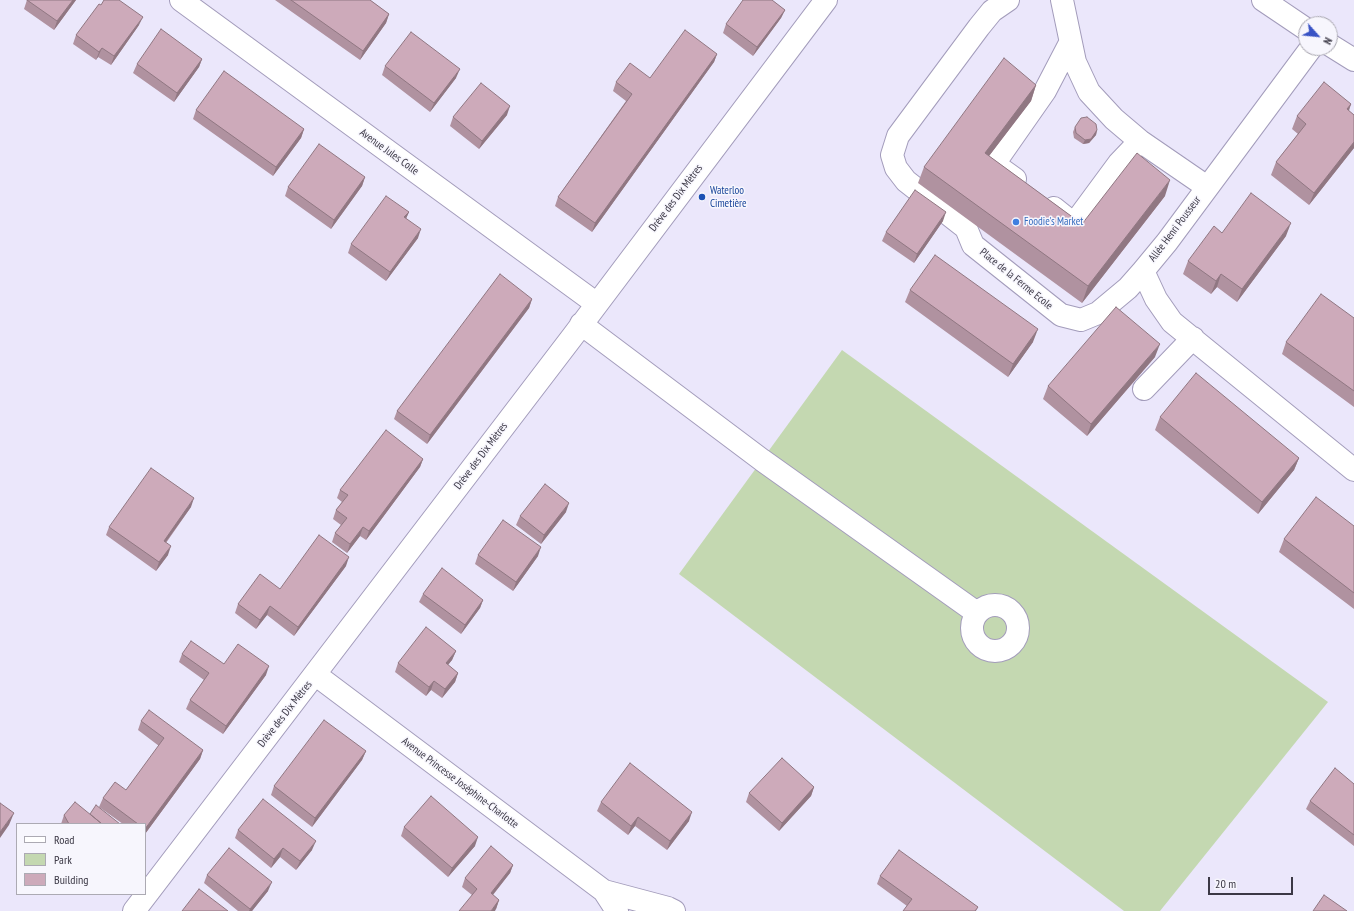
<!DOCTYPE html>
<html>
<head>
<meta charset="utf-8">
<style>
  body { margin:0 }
  #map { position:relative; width:1354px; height:911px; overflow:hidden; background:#ebe7fb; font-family:"PT Sans Narrow",sans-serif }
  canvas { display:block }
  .legend { position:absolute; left:16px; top:823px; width:130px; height:72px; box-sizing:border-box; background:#f7f6fd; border:1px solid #acaab3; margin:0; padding:5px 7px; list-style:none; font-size:12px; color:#3b3845 }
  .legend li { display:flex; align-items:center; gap:8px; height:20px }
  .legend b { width:20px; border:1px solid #acaab3 }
  .north { position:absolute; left:1298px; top:16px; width:40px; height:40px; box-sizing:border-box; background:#f7f6fd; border:1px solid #acaab3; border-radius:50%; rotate:117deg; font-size:11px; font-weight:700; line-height:16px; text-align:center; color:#3b3845 }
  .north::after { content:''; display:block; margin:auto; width:14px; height:18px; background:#3953c5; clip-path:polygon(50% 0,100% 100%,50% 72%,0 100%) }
  .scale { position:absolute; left:1208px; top:877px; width:85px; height:18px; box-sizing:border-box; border:2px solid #3b3845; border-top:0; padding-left:5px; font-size:12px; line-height:14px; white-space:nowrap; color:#3b3845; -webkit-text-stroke:3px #f7f6fd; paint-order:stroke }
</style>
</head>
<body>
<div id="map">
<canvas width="1354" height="911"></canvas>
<ul class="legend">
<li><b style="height:5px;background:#fff"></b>Road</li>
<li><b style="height:11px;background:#c4d8b1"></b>Park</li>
<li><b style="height:11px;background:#cdaaba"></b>Building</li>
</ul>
<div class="north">N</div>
<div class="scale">20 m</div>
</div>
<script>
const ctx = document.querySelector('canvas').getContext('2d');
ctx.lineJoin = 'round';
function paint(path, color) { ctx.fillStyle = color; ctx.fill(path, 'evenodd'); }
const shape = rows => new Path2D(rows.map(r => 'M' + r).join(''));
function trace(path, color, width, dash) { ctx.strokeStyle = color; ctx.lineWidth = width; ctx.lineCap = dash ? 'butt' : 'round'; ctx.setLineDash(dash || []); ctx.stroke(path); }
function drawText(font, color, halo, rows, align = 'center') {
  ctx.font = font + ' "PT Sans Narrow",sans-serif'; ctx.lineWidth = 3; ctx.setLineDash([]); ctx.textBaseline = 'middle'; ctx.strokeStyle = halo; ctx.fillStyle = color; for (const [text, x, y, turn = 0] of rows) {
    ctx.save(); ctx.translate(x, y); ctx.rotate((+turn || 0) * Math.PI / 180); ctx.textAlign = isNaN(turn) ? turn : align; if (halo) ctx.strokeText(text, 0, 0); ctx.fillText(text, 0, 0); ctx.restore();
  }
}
paint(shape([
  [842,350,1328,702,1160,911,1124,911,679,574]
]), '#c4d8b1');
const minor = shape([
  [181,0,597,304],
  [1008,0,992,11,979,27,898,136,892,155,896,168,906,181,966,228,973,245,1061,315,1081,320,1098,313,1128,288,1143,271],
  [1062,0,1075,62,1089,92,1114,119,1140,141,1207,187],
  [1263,0,1306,29],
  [1330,45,1354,60],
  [1311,48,1167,242,1143,271,1156,299,1172,322,1354,470],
  [1015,179,994,164,1045,91,1070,43],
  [1054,208,1074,224,1119,163,1140,141],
  [581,324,762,460,977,613],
  [1144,389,1193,338],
  '972 628a23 23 0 1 1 46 0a23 23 0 1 1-46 0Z',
  [316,675,604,891,617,911],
  [604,891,668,908,674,911],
  [134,911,573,336,826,0]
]);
trace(minor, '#a39cbb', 24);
trace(minor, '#fff', 22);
paint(shape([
  [27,0,76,0,54,30,24,9],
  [275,0,370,0,389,14,386,23,360,60],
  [773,1,785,10,781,18,753,56,723,33,726,24],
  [139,25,111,65,98,57,96,60,73,44,76,35],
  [717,54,714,62,592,232,555,206,558,197,626,101,613,91,616,82,650,78],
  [202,59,199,67,174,102,133,73,137,64],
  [385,66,456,78,430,112,382,75],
  [1036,85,1031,101,989,156,1082,224,1165,196,1082,303,918,183,924,167],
  [1351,104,1349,111,1354,115,1354,148,1309,205,1271,175,1276,162,1298,134,1292,129,1297,116],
  [196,110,304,129,301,138,273,176,193,119],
  [507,115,479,149,450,126,453,117],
  [1075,127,1097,130,1096,135,1089,143,1083,144,1074,138,1073,132],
  [365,177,362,186,331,229,285,196,288,187],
  [409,212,406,218,418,238,386,281,348,253,351,244],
  [943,221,914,263,882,241,886,232],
  [1286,236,1237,302,1217,287,1211,294,1183,274,1188,261],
  [910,290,1033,342,1008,377,905,302],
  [532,299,529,308,427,444,394,419,397,411],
  [1354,318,1354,407,1282,354,1286,342],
  [1155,357,1087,436,1043,399,1048,386],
  [1160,417,1299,458,1294,470,1258,514,1155,430],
  [423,459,420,467,366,540,360,536,347,553,332,542,335,533,341,525,333,519,336,510,342,502,337,498,340,490],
  [191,507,166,543,168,555,156,571,106,535,109,527],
  [566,512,541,544,516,525,520,516],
  [1354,526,1354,609,1279,552,1284,539],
  [478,555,538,556,513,591,475,564],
  [346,566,294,636,267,615,256,629,235,613,238,604],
  [423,594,483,600,480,608,461,634,419,602],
  [456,651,452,660,448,665,458,673,455,682,442,698,431,690,426,696,395,672,398,663],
  [182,654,266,675,223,734,186,709,190,700,204,680,179,662],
  [141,721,203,750,200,759,145,834,145,824,123,824,99,807,103,798,126,790,159,746,138,730],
  [366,751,362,760,312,827,271,795,274,786],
  [1354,784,1354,846,1306,809,1310,801],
  [814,787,811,796,779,831,746,802,749,793],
  [601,802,689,821,667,850,635,826,628,835,597,811],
  [90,814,120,824,61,824,64,815],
  [404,827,475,846,448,877,401,836],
  [238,830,312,850,296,870,280,857,271,868,235,838],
  [513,865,510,873,493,895,499,900,496,909,472,895,462,887,465,878],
  [207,875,268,891,252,911,238,911,204,883],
  [880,876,978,907,976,911,903,911,907,906,877,884]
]), '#b092a0');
paint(shape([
  [73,0,76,0,54,30,57,21],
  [785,10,781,18,753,56,757,47],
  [389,14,386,23,360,60,363,51],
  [143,17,139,25,111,65,114,56],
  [102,48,98,57,96,60,99,52],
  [717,54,714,62,592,232,595,223],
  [202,59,199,67,174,102,177,93],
  [460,69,456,78,430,112,434,103],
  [1036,85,1031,101,979,169,985,153],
  [1351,104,1346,117,1347,109],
  [510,106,507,115,479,149,482,141],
  [304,129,301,138,273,176,276,167],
  [1097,130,1096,135,1089,143,1083,144,1085,140],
  [1354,142,1354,148,1309,205,1314,193],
  [365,177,362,186,331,229,334,220],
  [1170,180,1165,196,1082,303,1088,286],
  [409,212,405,221,404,217],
  [946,212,943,221,914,263,917,254],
  [1291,223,1286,236,1237,302,1242,289],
  [421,229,418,238,386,281,390,272],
  [1221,274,1217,287,1211,294,1216,281],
  [532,299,529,308,427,444,430,435],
  [1038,329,1033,342,1008,377,1013,364],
  [1160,344,1155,357,1087,436,1091,424],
  [1299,458,1294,470,1258,514,1262,502],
  [423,459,420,467,366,540,369,531],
  [194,498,191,507,160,550,164,541],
  [569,503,566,512,541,544,544,535],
  [363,527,360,536,347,553,350,544],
  [171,546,168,555,156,571,159,562],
  [541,547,538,556,513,591,516,582],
  [349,557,346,566,294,636,298,627],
  [483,600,480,608,461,634,465,625],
  [270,606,267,615,256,629,260,620],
  [456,651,452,660,442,672,446,663],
  [269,666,266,675,223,734,226,726],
  [458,673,455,682,442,698,445,689],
  [434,681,431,690,426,696,429,687],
  [203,750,200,759,145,834,145,829],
  [366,751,362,760,312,827,315,818],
  [814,787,811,796,779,831,782,823],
  [692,812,689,821,667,850,670,841],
  [14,813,9,825,0,838,0,832],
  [638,817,635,826,628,835,631,826],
  [478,837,475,846,448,877,452,868],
  [316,841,312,850,296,870,300,861],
  [283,848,280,857,271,868,274,859],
  [513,865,510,873,487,902,491,893],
  [272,882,268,891,252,911,249,911,250,909],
  [499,900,496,909,495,911,491,911]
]), '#907782');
const building = shape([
  [27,0,73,0,57,21,27,0],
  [104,0,119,0,143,17,114,56,102,48,99,52,76,35,99,4,101,5,104,0],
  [291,0,370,0,389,14,363,51,291,0],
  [743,0,772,0,785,10,757,47,726,24,743,0],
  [161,29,202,59,177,93,137,64,161,29],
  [685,30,717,54,595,223,558,197,632,94,616,82,630,63,650,78,685,30],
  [411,32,460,69,434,103,385,66,411,32],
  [1004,58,1036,85,985,153,1082,224,1137,153,1170,180,1088,286,924,167,1004,58],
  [224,71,304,129,276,167,196,110,224,71],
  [1324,82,1351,104,1347,109,1354,115,1354,142,1314,193,1276,162,1306,124,1297,116,1324,82],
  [481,83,510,106,482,141,453,117,481,83],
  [1087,117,1096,124,1097,130,1091,139,1085,140,1076,133,1075,127,1081,118,1087,117],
  [319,144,365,177,334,220,288,187,319,144],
  [915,190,946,212,917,254,886,232,915,190],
  [1251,193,1291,223,1242,289,1221,274,1216,281,1188,261,1214,226,1222,233,1251,193],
  [386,196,409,212,404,217,421,229,390,272,351,244,386,196],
  [935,255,1038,329,1013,364,910,290,935,255],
  [500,274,532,299,430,435,397,411,500,274],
  [1321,294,1354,318,1354,391,1286,342,1321,294],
  [1116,307,1160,344,1091,424,1048,386,1116,307],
  [1196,373,1299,458,1262,502,1160,417,1196,373],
  [386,430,423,459,369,531,363,527,350,544,335,533,347,518,336,510,348,495,340,490,386,430],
  [151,468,194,498,164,541,171,546,159,562,109,527,151,468],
  [545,484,569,503,544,535,520,516,545,484],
  [1316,497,1354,526,1354,593,1284,539,1316,497],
  [503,520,541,547,516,582,478,555,503,520],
  [319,535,349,557,298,627,270,606,260,620,238,604,260,574,280,589,319,535],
  [442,568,483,600,465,625,423,594,442,568],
  [426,627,456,651,446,663,458,673,445,689,434,681,429,687,398,663,426,627],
  [191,641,224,664,238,644,269,666,226,726,190,700,209,673,182,654,191,641],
  [149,710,203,750,145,829,145,824,138,824,103,798,115,782,126,790,164,738,141,721,149,710],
  [324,720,366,751,315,818,274,786,324,720],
  [782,758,814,787,782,823,749,793,782,758],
  [630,763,692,812,670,841,638,817,631,826,601,802,630,763],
  [1335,768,1354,784,1354,835,1310,801,1335,768],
  [431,796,478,837,452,868,404,827,431,796],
  [263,799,316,841,300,861,283,848,274,859,238,830,263,799],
  [75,802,102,824,69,824,64,815,75,802],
  [0,803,14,813,0,832,0,803],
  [96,805,120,824,102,824,90,814,96,805],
  [491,846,513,865,491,893,499,900,491,911,459,911,477,889,465,878,491,846],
  [229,848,272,882,250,909,207,875,229,848],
  [899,850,978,907,975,911,903,911,912,899,880,876,899,850],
  [199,889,228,911,182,911,199,889],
  [1324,895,1347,911,1313,911,1324,895]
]);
paint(building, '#cdaaba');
trace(building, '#907782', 1);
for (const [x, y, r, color] of [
  [702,197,4,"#1a4fb4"],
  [1016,222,4,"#3f7fe0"]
]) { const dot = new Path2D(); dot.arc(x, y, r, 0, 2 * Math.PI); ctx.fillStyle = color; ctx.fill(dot); trace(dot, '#f7f6fd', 1.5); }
drawText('11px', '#3b3845', '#f7f6fd', [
  ["Avenue Jules Colle",389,152,36],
  ["Drève des Dix Mètres",676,198,-53],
  ["Allée Henri Pousseur",1175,229,-53],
  ["Place de la Ferme Ecole",1016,279,39],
  ["Drève des Dix Mètres",481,456,-53],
  ["Drève des Dix Mètres",285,714,-52],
  ["Avenue Princesse Joséphine-Charlotte",460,783,37]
]);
drawText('11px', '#164399', '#f7f6fd', [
  ["Waterloo",710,191],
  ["Cimetière",710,204]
], 'left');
drawText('11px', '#366cbe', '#f7f6fd', [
  ["Foodie's Market",1024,222]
], 'left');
</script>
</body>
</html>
